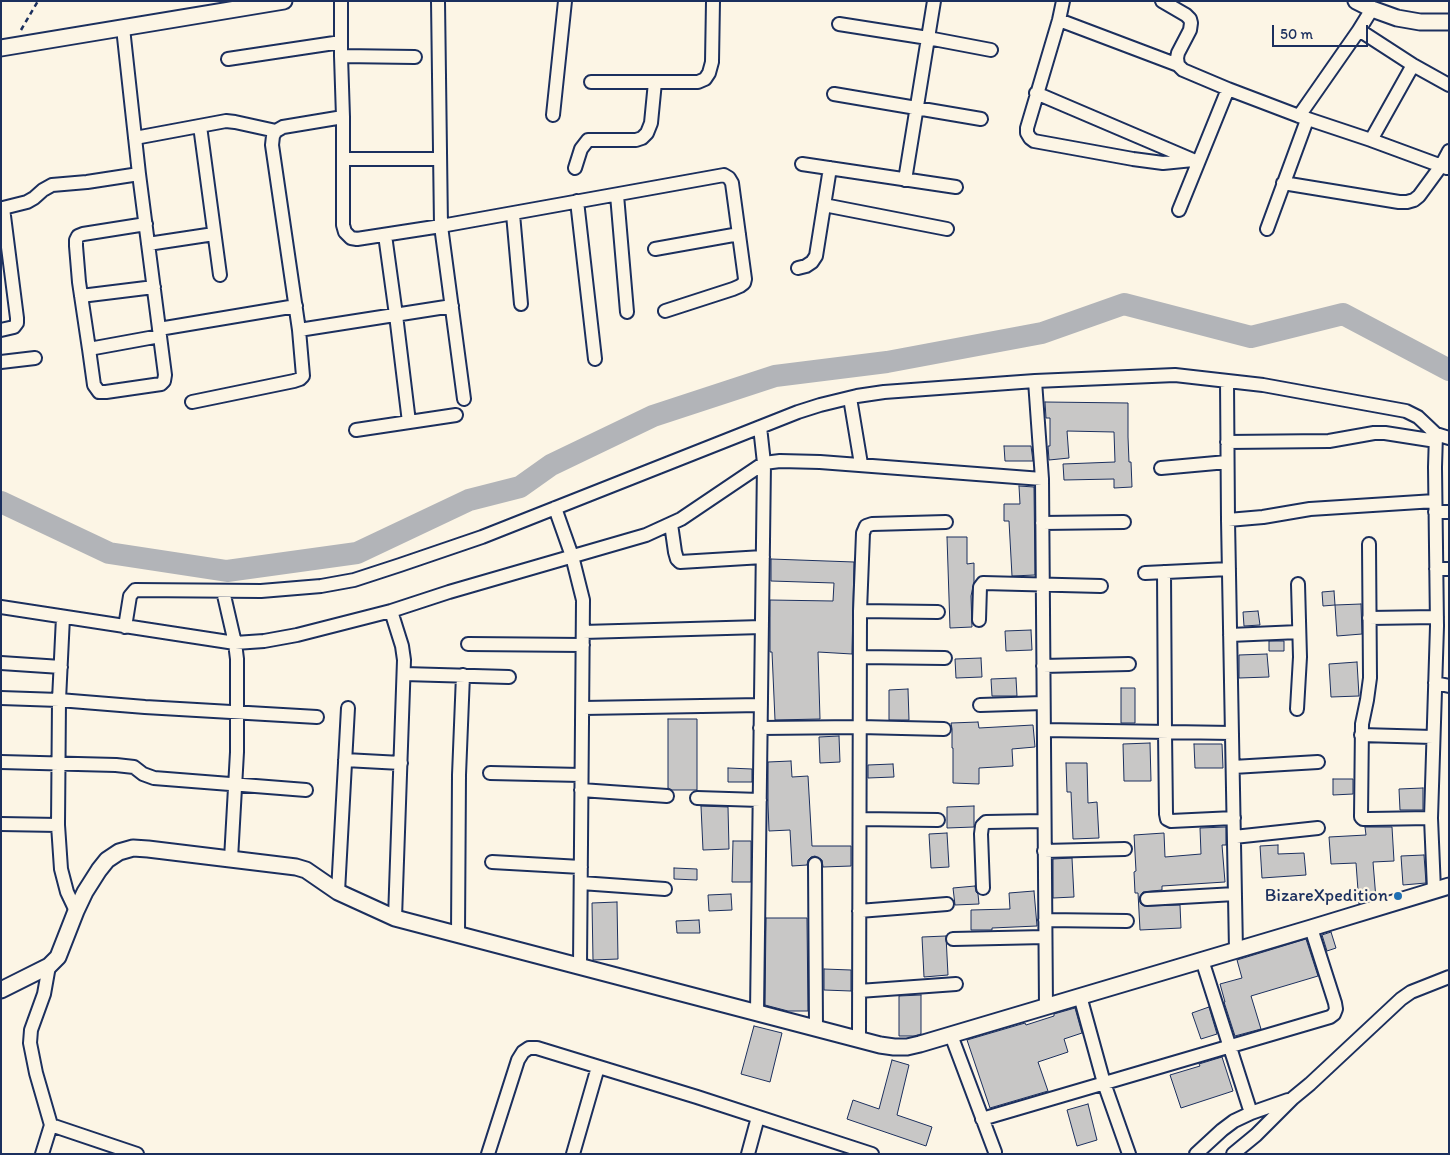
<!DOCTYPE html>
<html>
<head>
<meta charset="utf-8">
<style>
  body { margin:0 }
  #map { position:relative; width:1450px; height:1155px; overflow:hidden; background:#fcf5e5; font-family:Itim,sans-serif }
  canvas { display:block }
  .frame { position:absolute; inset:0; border:2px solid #1b2f5e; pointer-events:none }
  .scale { position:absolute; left:1272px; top:25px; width:96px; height:22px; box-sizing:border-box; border:2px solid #1b2f5e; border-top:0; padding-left:6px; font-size:15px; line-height:18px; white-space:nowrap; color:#1b2f5e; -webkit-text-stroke:4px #fcf5e5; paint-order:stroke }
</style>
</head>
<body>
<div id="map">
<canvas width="1450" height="1155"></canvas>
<div class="frame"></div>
<div class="scale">50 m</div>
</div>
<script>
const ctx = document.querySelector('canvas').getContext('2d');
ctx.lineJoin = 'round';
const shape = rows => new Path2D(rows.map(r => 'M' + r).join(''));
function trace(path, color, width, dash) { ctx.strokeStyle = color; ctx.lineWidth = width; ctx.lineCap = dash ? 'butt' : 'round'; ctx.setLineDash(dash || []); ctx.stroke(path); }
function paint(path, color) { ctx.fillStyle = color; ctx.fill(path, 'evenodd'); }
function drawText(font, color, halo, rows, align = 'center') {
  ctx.font = font + ' Itim,sans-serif'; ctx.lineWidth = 4.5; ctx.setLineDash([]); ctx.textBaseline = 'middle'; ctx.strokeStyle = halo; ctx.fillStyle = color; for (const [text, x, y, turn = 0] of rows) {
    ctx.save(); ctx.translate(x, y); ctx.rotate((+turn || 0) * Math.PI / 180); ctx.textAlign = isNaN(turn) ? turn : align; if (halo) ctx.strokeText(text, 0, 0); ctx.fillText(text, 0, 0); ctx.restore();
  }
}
trace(shape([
  [1,502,109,553,227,571,357,553,469,500,520,487,551,465,653,416,775,376,887,362,1042,333,1124,304,1251,337,1343,314,1449,370]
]), '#b2b4b8', 22);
const building = shape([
  [1045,402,1128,403,1128,437,1129,462,1131,462,1132,487,1114,488,1114,479,1064,480,1063,464,1115,462,1114,432,1067,431,1069,458,1049,460,1048,446,1050,446,1050,418,1046,418,1045,402],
  [1004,446,1031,446,1033,461,1005,461,1004,446],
  [1019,486,1034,487,1035,575,1012,576,1009,521,1004,521,1004,504,1020,504,1019,486],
  [947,537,967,537,967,564,974,563,974,582,971,596,972,627,950,628,947,537],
  [771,559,854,562,852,654,818,652,820,719,775,720,772,652,770,652,770,600,833,601,834,583,771,581,771,559],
  [1334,591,1335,605,1323,606,1322,592,1334,591],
  [1361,604,1362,634,1337,636,1335,605,1361,604],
  [1258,611,1260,625,1244,626,1243,612,1258,611],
  [1031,630,1032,650,1006,651,1005,631,1031,630],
  [1269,641,1284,641,1284,651,1269,651,1269,641],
  [1267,654,1269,677,1239,678,1239,655,1267,654],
  [981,658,982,677,956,678,955,659,981,658],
  [1357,662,1359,696,1331,697,1329,664,1357,662],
  [1016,678,1017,696,992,696,991,679,1016,678],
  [1121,688,1135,688,1135,723,1121,723,1121,688],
  [908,689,909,720,889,720,889,690,908,689],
  [668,719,697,719,697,790,672,790,668,788,668,719],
  [978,722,979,728,1033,725,1035,747,1012,749,1013,766,979,768,979,784,953,783,953,748,952,748,952,729,951,723,978,722],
  [839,736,840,762,820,763,819,737,839,736],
  [1150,743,1151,781,1124,781,1123,744,1150,743],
  [1194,744,1222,744,1223,768,1195,768,1194,744],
  [791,761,792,777,808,776,812,846,851,846,851,866,823,867,822,860,815,856,811,857,808,860,807,865,792,866,790,830,769,831,768,804,768,762,791,761],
  [1066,763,1087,763,1088,803,1097,802,1099,838,1073,839,1071,792,1067,792,1066,763],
  [893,764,894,777,868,778,868,765,893,764],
  [728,768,752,769,752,782,728,782,728,768],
  [1333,779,1353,779,1353,794,1333,795,1333,779],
  [1423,788,1423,810,1400,810,1399,789,1423,788],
  [701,806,728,807,729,849,703,850,701,806],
  [974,806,974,827,947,828,947,807,974,806],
  [1226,827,1226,845,1222,845,1225,882,1162,886,1162,890,1143,892,1140,896,1139,900,1141,904,1144,906,1180,905,1181,928,1140,930,1138,893,1135,893,1134,872,1136,871,1134,835,1164,833,1165,857,1201,854,1200,828,1226,827],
  [1365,827,1392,827,1394,861,1373,862,1376,899,1359,904,1356,863,1331,864,1329,837,1366,835,1365,827],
  [947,833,949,867,931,868,929,834,947,833],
  [733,841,751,841,751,882,732,882,733,841],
  [1278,845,1278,854,1304,853,1306,875,1262,878,1260,846,1278,845],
  [1424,855,1426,883,1403,885,1401,856,1424,855],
  [1072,858,1074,897,1053,898,1053,859,1072,858],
  [674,868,697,869,697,880,674,879,674,868],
  [975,886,976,892,978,894,979,904,955,905,953,888,975,886],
  [1034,891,1037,926,992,928,992,930,971,930,971,910,1010,909,1009,893,1034,891],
  [731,894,732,910,709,911,708,895,731,894],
  [617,902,618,959,593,960,592,903,617,902],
  [766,918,807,918,808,1011,788,1011,765,1005,766,918],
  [699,920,700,933,677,933,676,921,699,920],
  [1331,932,1336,948,1327,951,1322,935,1331,932],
  [946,936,948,975,924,977,922,937,946,936],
  [1306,939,1318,976,1251,996,1261,1029,1235,1036,1224,1002,1225,1002,1220,984,1242,978,1237,960,1306,939],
  [824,969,851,970,851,991,824,990,824,969],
  [921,995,921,1034,914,1036,899,1036,899,996,921,995],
  [1209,1007,1217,1034,1201,1039,1192,1013,1209,1007],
  [1075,1008,1082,1033,1064,1039,1068,1052,1038,1062,1048,1091,990,1108,967,1040,1025,1023,1026,1025,1054,1016,1054,1014,1075,1008],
  [754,1026,782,1033,770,1082,741,1074,754,1026],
  [1222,1057,1233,1091,1181,1108,1170,1075,1200,1066,1199,1064,1222,1057],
  [892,1060,909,1065,897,1115,932,1127,926,1146,847,1119,853,1100,879,1109,892,1060],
  [1088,1104,1097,1140,1077,1146,1067,1110,1088,1104]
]);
paint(building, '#c8c7c6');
trace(building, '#1b2f5e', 1);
const minor = shape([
  [341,1,341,56,343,117,343,225,345,232,351,238,357,239,441,226,724,175,729,178,732,183,745,279,744,283,740,286,733,289,665,311],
  [438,1,441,226,464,399],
  [1063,1,1059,20,1027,128,1027,133,1030,138,1034,141,1133,159,1163,163,1193,160],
  [1162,1,1186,15,1190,19,1191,23,1190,30,1178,53,1177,58,1178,65,1183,70,1228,89],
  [1372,9,1359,30,1413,65,1449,85],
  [1059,20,1178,65],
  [839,24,928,38,991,50],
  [1359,30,1299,116,1371,140],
  [341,56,415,57],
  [228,59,341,42],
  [1413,65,1371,140,1447,168],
  [591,82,698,82,705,79,709,73,712,62,713,1],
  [1036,93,1193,160],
  [834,94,981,119],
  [553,115,565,1],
  [200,126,220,275],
  [135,138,226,121,235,122,276,131],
  [344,159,440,159],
  [802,164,956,187],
  [575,168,581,149,588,140,636,140,642,138,647,133,651,123,655,82],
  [905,180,934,1],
  [1283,183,1399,202,1407,202,1414,200,1419,196,1441,166,1449,151],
  [617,195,627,312],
  [577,201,595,359],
  [824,205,947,229],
  [1,208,3,208,17,318,17,323,14,327,1,330],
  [3,208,27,202,34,198,43,190,52,185,87,182,139,174],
  [1179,210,1228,89,1299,116],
  [513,214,521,304],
  [146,224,83,234,78,236,76,240,76,246,79,282,89,349,160,336],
  [1267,229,1307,120],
  [385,235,396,315,409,422],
  [148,244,214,234],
  [655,249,739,234],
  [798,268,806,266,812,262,816,256,830,168],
  [81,296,154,287],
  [159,329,296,306],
  [299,330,452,306],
  [89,349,94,385,99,392,106,392,161,384,164,381,165,375,139,174,123,28],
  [1,362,35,358],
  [1035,381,1042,479,1046,1006],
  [1227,381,1228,520,1236,950],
  [850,398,861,464],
  [192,402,294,381,300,379,303,376,299,330,272,145,273,136,276,131,283,127,343,117],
  [356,430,456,415],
  [1227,442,1329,441,1374,433,1385,433,1436,441],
  [1161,468,1227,462],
  [555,508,572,556,583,600,580,966],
  [1435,512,1449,512],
  [1228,520,1263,517,1310,509,1435,501],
  [1042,523,1124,522],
  [671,524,675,552,677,559,680,562,763,557],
  [1369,544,1370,678,1367,700,1362,724,1361,817,1363,819,1369,819,1431,818],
  [1436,569,1449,569],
  [1164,572,1165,732,1166,814,1167,819,1171,821,1234,818],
  [1145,573,1229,569],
  [223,591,235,643,237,659,237,752,231,859],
  [1,607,235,643,264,641,297,635,391,611,449,592,646,535,681,519,764,463,780,461,820,462,1042,479],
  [391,611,402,646,404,660,395,918],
  [860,611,938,612],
  [63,617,59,700,58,825,61,869,67,892,76,911],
  [1369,618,1437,617],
  [979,620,980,587,983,583,1101,586],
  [125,627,130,596,135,590,261,591,321,586,354,580,400,565,482,537,798,412,820,405,857,396,884,392,1035,381,1175,375,1263,385,1406,411,1418,417,1436,434,1449,438],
  [583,632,762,627],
  [1230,635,1299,632],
  [468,644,583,645],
  [860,657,945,658],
  [1,663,61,667],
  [1043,666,1129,664],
  [404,674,509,677],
  [1435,683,1449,686],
  [1,698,59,700,145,707,317,717],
  [980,705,1043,703],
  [583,708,761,705],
  [1297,709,1300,657,1298,584],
  [760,728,860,727,944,729],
  [1044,730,1232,733],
  [1361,735,1433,737],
  [345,760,401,763],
  [1,762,116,765,134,767,143,774,154,778,306,790],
  [1233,767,1318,762],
  [490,773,581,775],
  [581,790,667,796],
  [697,798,760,800],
  [860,819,938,820],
  [1,824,58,825],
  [1234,837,1318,828],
  [1044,851,1125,849],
  [492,862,581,867],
  [815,864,816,1027],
  [581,883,665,889],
  [983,888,981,834,982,826,986,822,1044,821],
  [1434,890,1431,818,1437,626,1435,467,1436,434],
  [338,892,348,708],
  [1147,899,1235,894],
  [859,911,947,904],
  [1045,920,1127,921],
  [458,934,459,775,463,675],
  [953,939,1045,937],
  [1202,960,1251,1113],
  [859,991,956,984],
  [1080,996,1104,1083,1129,1154],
  [757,1012,764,463,760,427],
  [951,1035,995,1152],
  [859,1039,860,611,863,533,866,526,872,524,946,522],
  [982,1119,1330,1017,1334,1014,1336,1009,1335,1003,1311,928],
  [51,1125,137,1154],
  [42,1154,51,1125,36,1073,30,1043,31,1030,44,994,49,966],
  [488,1154,518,1060,523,1052,529,1048,537,1048,697,1097,872,1154],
  [573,1154,598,1067],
  [748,1154,758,1117],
  [1196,1154,1222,1130,1234,1121,1251,1113,1288,1100],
  [1233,1154,1256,1135,1293,1098,1310,1084,1401,999,1411,992,1449,977]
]);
const tertiary = shape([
  [1356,1,1372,9,1397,18,1420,22,1449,22],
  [1,48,284,1],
  [1,990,49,966,58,957,76,911,85,892,99,870,107,860,119,852,133,848,148,849,296,867,306,870,338,892,395,918,880,1045,894,1047,907,1047,920,1044,1311,928,1449,886]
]);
trace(minor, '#1b2f5e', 16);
trace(tertiary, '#1b2f5e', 19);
trace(shape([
  [21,30,38,1]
]), '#1b2f5e', 2.5, [5, 4]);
trace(minor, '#fcf5e5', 12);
trace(tertiary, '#fcf5e5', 15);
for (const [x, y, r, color] of [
  [1398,896,5,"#1f6fb2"]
]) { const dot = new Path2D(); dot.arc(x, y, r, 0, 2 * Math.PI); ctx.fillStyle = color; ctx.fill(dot); trace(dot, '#fcf5e5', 2); }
drawText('18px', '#1b2f5e', '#fcf5e5', [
  ["BizareXpedition",1388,896]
], 'right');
</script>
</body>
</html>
